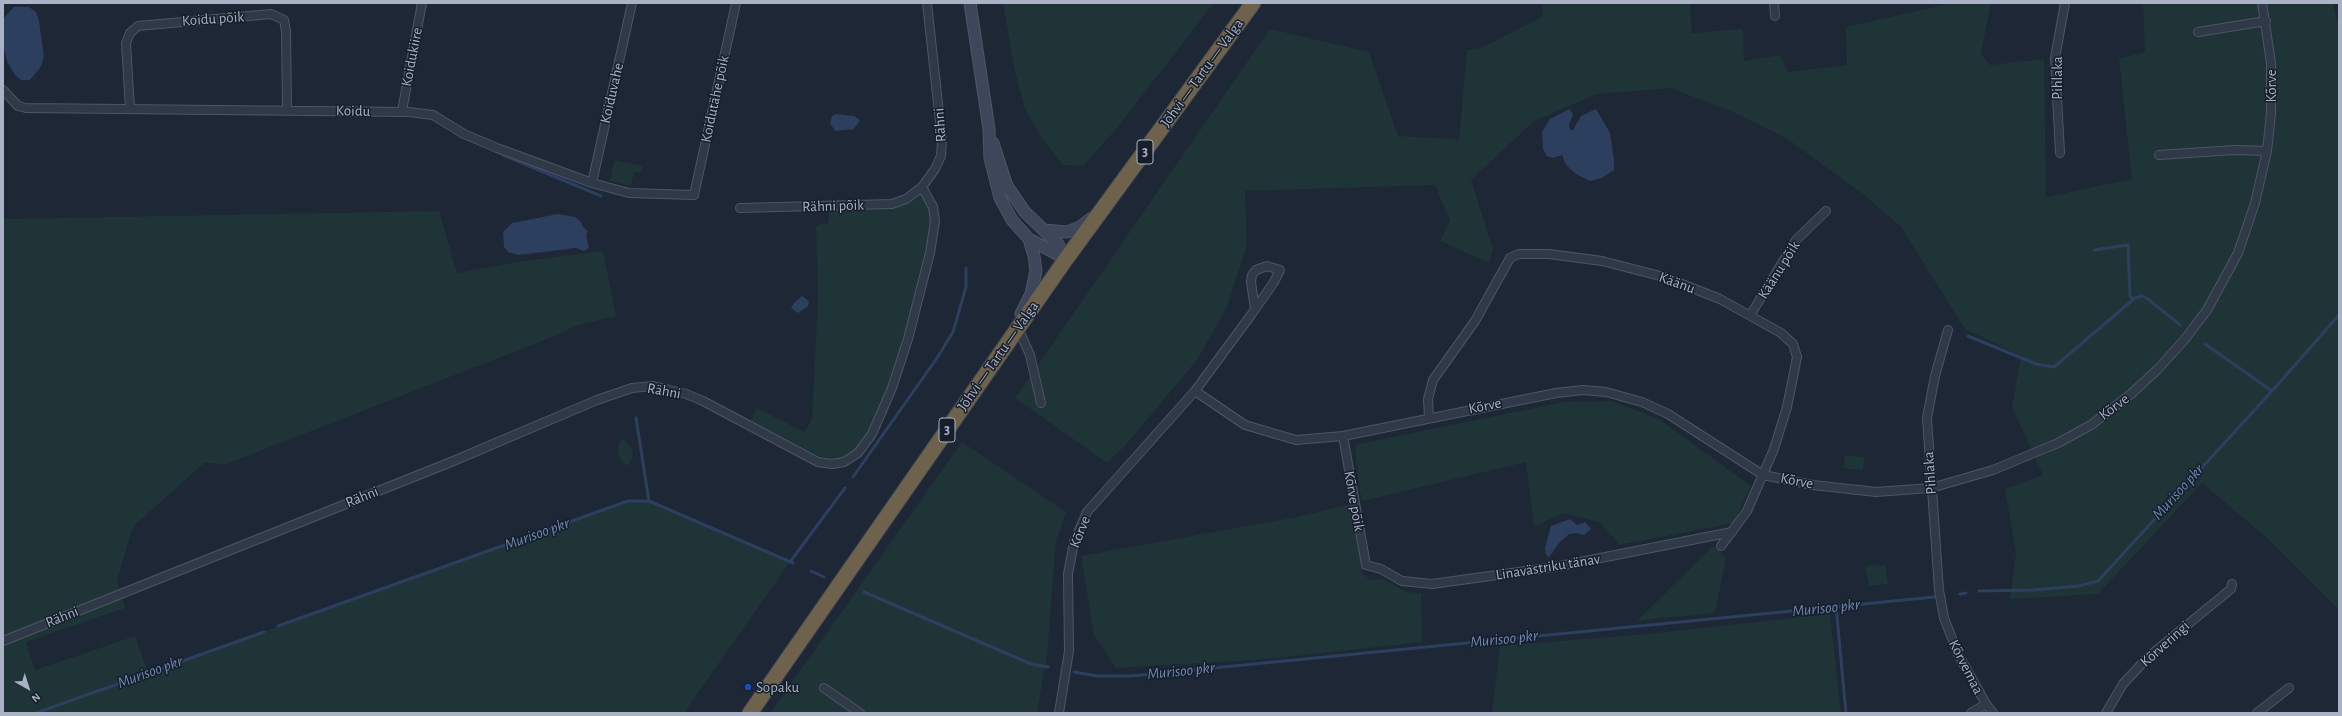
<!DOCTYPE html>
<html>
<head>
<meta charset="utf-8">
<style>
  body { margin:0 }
  #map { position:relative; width:2342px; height:716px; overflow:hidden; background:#1d2736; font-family:"Alegreya Sans",sans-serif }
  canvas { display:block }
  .frame { position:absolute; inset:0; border:4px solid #a9b3c5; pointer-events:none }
  .north { position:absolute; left:8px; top:668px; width:40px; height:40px; -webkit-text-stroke:3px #161e2b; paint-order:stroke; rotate:141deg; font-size:11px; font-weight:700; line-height:16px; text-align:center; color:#a9b3c5 }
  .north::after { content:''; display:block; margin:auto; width:14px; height:18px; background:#a9b3c5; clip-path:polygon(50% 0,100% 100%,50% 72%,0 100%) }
</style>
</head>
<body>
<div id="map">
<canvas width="2342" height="716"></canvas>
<div class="frame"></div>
<div class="north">N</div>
</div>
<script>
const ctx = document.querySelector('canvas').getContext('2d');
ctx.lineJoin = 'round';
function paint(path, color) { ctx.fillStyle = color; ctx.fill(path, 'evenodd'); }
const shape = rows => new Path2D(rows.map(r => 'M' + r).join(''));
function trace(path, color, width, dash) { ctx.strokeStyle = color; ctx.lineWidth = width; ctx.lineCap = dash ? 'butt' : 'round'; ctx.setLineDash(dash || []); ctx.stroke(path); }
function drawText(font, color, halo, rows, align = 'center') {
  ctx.font = font + ' "Alegreya Sans",sans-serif'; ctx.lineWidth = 3; ctx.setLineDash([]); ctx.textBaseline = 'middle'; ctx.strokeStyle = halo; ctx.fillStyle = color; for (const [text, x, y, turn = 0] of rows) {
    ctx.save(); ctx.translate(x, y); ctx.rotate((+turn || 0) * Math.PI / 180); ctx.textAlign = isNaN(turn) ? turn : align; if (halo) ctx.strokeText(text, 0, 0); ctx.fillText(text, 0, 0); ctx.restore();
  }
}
paint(shape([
  [1003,3,1214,3,1117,128,1083,166,1063,165,1043,140,1025,109,1014,67],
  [1543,3,1690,3,1692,33,1743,29,1744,61,1780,55,1788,72,1847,65,1846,27,1953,3,1991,3,1981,54,1990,65,2044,59,2046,197,2132,179,2119,59,2145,52,2143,3,2333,3,2339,28,2339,610,2267,538,2202,483,2098,594,2010,599,2016,553,2005,489,2043,475,2012,407,2021,356,1965,329,1901,227,1864,195,1786,138,1735,113,1671,88,1597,94,1534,121,1471,180,1493,249,1489,263,1440,241,1450,221,1435,185,1245,191,1247,246,1227,307,1197,360,1124,447,1107,463,1015,398,1270,29,1369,52,1398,136,1459,139,1467,50,1481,48,1542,17],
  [614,160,643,166,641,173,634,172,631,186,610,181],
  [922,187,935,221,908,339,872,434,844,462,820,456,751,421,757,408,804,432,812,419,818,298,816,227,820,224,828,223,830,206,892,204],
  [439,211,457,273,517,262,603,251,616,316,574,326,560,334,224,465,205,462,133,527,117,580,125,608,26,642,35,670,135,636,148,673,628,501,649,501,790,562,684,713,3,713,3,219],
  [1611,401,1659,419,1751,486,1733,523,1620,545,1599,522,1563,513,1534,527,1526,462,1363,501,1359,490,1355,445,1563,402],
  [622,439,628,443,632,450,633,457,628,466,623,463,618,455,619,443],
  [962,442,1066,512,1056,541,1047,655,1037,713,770,713],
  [1845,455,1864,457,1863,470,1843,468],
  [1351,504,1362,573,1370,580,1384,579,1406,592,1421,593,1422,642,1269,659,1116,668,1094,635,1081,556,1297,517],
  [1713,546,1726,557,1715,613,1637,621],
  [1885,565,1888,584,1869,586,1865,566],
  [1830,614,1841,713,1492,713,1500,646,1646,634]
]), '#1f3437');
paint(shape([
  [14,7,29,7,36,12,39,21,44,57,40,68,30,80,21,80,15,75,7,61,3,46,3,19],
  [1569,109,1573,114,1569,125,1570,130,1573,130,1581,116,1596,109,1610,133,1614,161,1614,170,1602,178,1590,181,1576,174,1566,165,1562,155,1553,158,1547,156,1543,149,1542,132,1550,119],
  [836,114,854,116,860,120,854,129,835,131,830,123,832,116],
  [558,214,575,217,581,222,583,227,588,231,586,234,589,248,584,251,576,248,518,255,508,252,504,247,503,232,512,223],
  [802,296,809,301,808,306,798,313,791,308,794,303],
  [1570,519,1577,525,1585,522,1591,529,1584,535,1576,533,1569,534,1559,543,1549,557,1546,555,1545,548,1551,526]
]), '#2c3f5e');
trace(shape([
  [503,155,601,196],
  [2094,250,2128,245,2130,296,2133,299],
  [1968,336,2036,364,2054,367,2135,298,2142,296,2148,299,2180,325],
  [2205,344,2272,391],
  [636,418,649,501],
  [853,477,937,358,953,332,966,287,966,268],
  [790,562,845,488],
  [811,571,824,577],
  [1979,591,2033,590,2079,586,2098,581,2273,390,2339,315],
  [864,592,1031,664,1048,667],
  [1960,594,1966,593],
  [1836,606,1846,713],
  [278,626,628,501,649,501,793,563],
  [1074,672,1097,676,1132,676,1934,597],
  [36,713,264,632]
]), '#2c3f5e', 3);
const street = shape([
  [1774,3,1775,16],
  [2198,32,2266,21],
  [3,90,18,106,26,108,409,112,433,115,464,134,497,148,592,183,629,193,694,195,736,3],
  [130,109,126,43,130,33,138,26,271,14,284,20,286,31,287,109],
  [402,111,422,3],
  [2060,153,2055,58,2065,3],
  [2159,155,2235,150,2267,151],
  [592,183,632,3],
  [740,208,892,204,906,199,922,187,935,169,941,156,942,140,927,3],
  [1751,314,1796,240,1826,211],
  [1018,328,1030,355,1041,403],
  [1948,330,1935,376,1927,418,1939,590,1944,618,1958,654,1986,704,1993,713],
  [1195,391,1251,315,1274,282,1280,270,1267,266,1256,270,1252,275,1251,282,1255,309],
  [1429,417,1428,399,1433,380,1475,321,1510,258,1519,254,1549,254,1602,261,1664,277,1720,299,1781,333,1793,344,1797,357,1787,407,1774,449,1747,511,1721,546],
  [1343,436,1366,565,1381,569,1402,581,1432,584,1555,567,1732,532],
  [3,641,451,462,597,400,632,388,653,386,686,394,703,401,818,462,832,464,844,462,858,453,872,434,892,388,908,339,930,253,935,221,933,207,922,187],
  [824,688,860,713],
  [1059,713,1069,651,1068,574,1074,542,1087,512,1195,391,1245,425,1296,440,1343,436,1556,393,1583,390,1606,392,1642,402,1668,414,1763,475,1813,485,1876,492,1931,488,1993,470,2058,443,2091,425,2131,394,2158,369,2185,339,2207,310,2238,253,2255,203,2267,151,2271,113,2271,63,2262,3],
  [1971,713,1986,704],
  [2106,713,2123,684,2148,657,2231,589,2232,584],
  [2257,713,2289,688]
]);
const secondary = shape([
  [970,3,989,129,990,158,1000,198,1012,220,1029,239,1066,259],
  [993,143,1007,186,1025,212,1058,244,1066,259],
  [1044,230,1067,232,1080,227,1092,218],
  [1021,314,1031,294,1036,271,1034,256,1029,239]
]);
const highway = shape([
  [750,713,1066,259,1253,3]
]);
trace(street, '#4d5665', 10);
trace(secondary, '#4d5665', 13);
trace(highway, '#3b4351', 17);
trace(street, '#303947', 8);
trace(secondary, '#3e475a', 11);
trace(highway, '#6e624c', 15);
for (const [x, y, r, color] of [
  [748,687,4,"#1a4fb4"]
]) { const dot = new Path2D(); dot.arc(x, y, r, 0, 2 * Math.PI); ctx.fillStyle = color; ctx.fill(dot); trace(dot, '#161e2b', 1.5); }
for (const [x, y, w] of [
  [1145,152,16],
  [947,430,16]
]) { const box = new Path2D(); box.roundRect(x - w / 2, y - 12, w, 24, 3); ctx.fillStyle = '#161e2b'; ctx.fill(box); trace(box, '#a9b3c5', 1); }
drawText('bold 14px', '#a9b3c5', null, [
  ["3",1145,152],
  ["3",947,430]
]);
drawText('15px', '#a9b3c5', '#161e2b', [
  ["Koidu põik",213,19,-4],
  ["Koidukiire",412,57,-79],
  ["Jõhvi — Tartu — Valga",1202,73,-54],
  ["Pihlaka",2057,78,-90],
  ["Kõrve",2271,86,-90],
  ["Koiduvahe",612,93,-77],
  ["Koidutähe põik",715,99,-78],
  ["Koidu",353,111,1],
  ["Rähni",940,125,-94],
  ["Rähni põik",833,206,-2],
  ["Käänu põik",1779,270,-58],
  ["Käänu",1677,283,20],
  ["Jõhvi — Tartu — Valga",998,356,-55],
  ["Rähni",664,391,10],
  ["Kõrve",1485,406,-11],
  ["Kõrve",2114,407,-37],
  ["Pihlaka",1930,473,-94],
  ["Kõrve",1797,481,11],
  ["Rähni",362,497,-22],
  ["Kõrve põik",1354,501,80],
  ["Kõrve",1080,532,-68],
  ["Linavästriku tänav",1548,567,-9],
  ["Rähni",62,617,-22],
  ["Kõrveringi",2165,644,-42],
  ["Kõrvemaa",1966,667,63]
]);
drawText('15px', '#a9b3c5', '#161e2b', [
  ["Sopaku",756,687]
], 'left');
drawText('italic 16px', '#6e88b1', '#161e2b', [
  ["Murisoo pkr",2178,492,-48],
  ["Murisoo pkr",537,534,-20],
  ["Murisoo pkr",1826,608,-6],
  ["Murisoo pkr",1504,639,-6],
  ["Murisoo pkr",1181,671,-6],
  ["Murisoo pkr",150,672,-20]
]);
</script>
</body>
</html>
